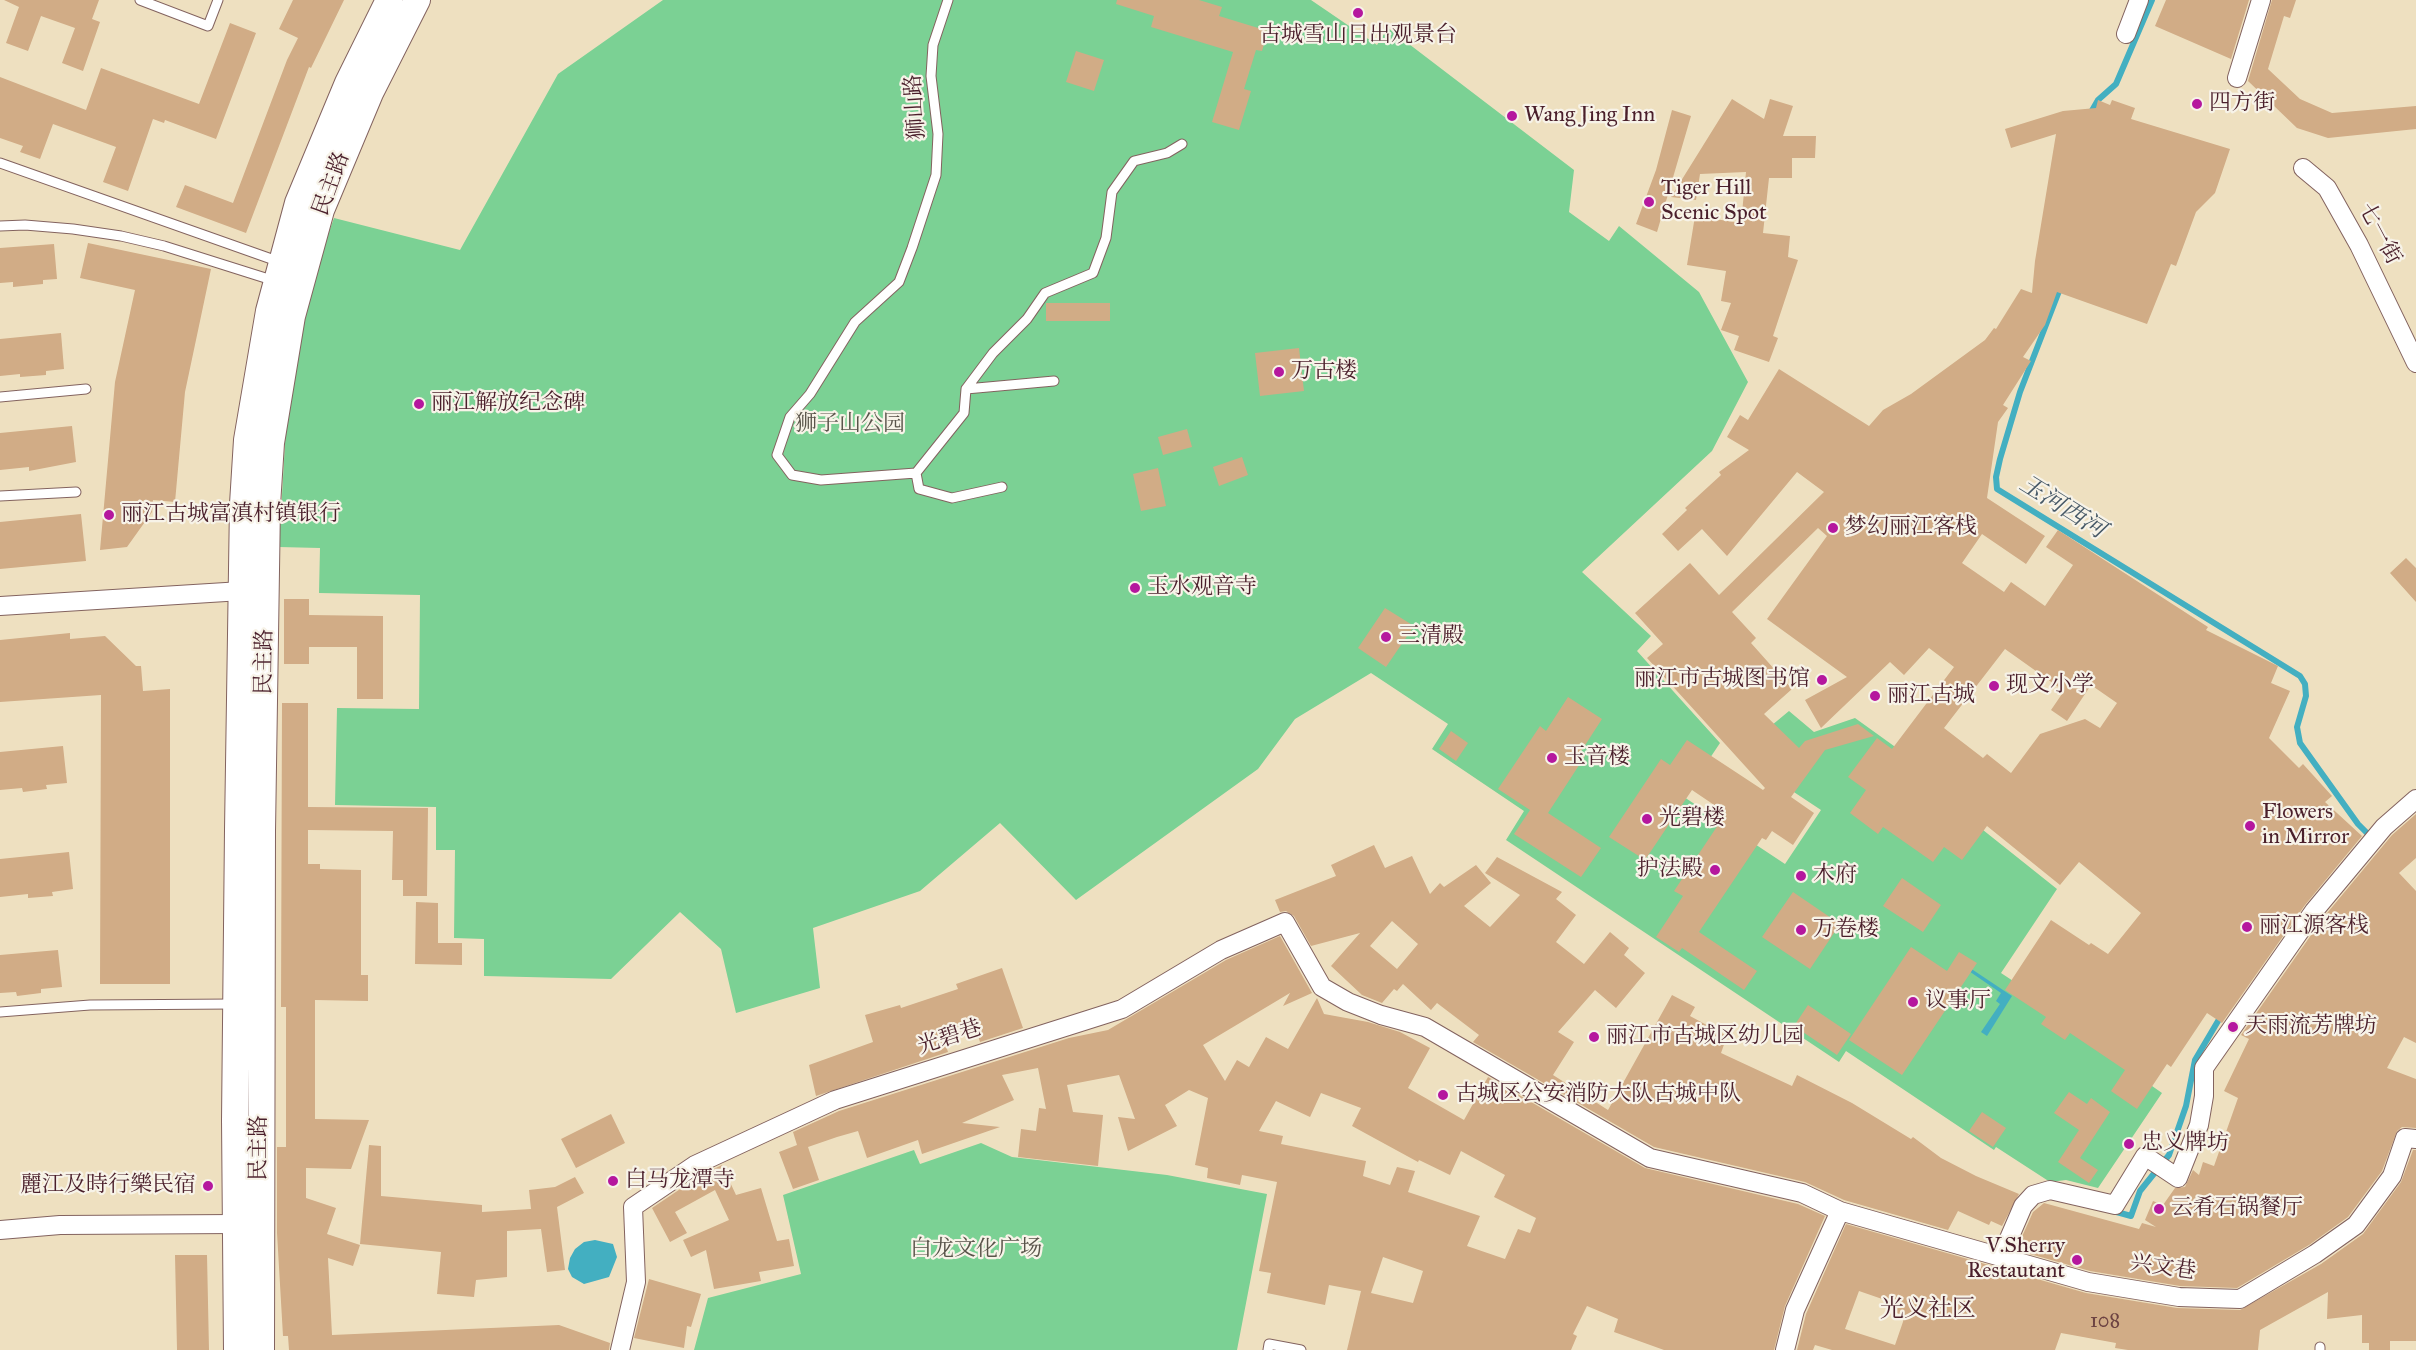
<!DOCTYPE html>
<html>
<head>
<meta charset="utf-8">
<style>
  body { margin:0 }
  canvas { display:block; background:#eee0c0 }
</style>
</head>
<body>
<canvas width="2416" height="1350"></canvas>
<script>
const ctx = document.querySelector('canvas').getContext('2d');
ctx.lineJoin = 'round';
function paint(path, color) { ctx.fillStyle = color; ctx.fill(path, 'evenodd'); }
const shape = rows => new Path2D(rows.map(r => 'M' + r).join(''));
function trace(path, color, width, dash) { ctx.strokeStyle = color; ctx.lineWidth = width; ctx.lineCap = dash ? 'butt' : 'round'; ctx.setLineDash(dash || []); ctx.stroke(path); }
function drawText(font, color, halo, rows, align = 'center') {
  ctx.font = font + ' "IM FELL Great Primer","Noto Serif SC",serif'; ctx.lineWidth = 4.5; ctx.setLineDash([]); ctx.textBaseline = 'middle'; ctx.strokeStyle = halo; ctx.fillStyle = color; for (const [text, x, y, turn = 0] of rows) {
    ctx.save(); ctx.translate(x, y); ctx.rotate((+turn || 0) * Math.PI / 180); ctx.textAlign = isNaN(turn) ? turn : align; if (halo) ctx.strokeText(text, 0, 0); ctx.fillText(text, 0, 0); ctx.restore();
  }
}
paint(shape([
  [663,0,1311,0,1377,45,1388,28,1574,170,1569,212,1609,241,1619,226,1699,292,1748,382,1712,451,1582,572,1651,636,1637,651,1720,743,1684,797,1785,864,1821,810,1741,757,1748,745,1789,711,1814,732,1855,718,1976,805,1968,818,2057,889,2001,973,2051,1006,2135,1074,2162,1093,2098,1188,2066,1180,2050,1182,1996,1147,1994,1150,1846,1051,1839,1062,1506,840,1524,811,1432,749,1448,724,1371,673,1295,719,1258,769,1076,900,1000,823,920,891,813,928,820,988,736,1013,721,949,680,912,611,979,484,976,484,939,454,938,455,850,436,850,436,807,335,805,337,708,419,709,420,595,319,593,320,548,279,547,288,392,294,356,322,251,334,218,460,250,558,74],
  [981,1143,1012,1157,1167,1175,1267,1194,1237,1350,694,1350,708,1298,801,1274,783,1195,914,1150,920,1164]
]), '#7bd194');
paint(shape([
  [1964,964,2012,996,1987,1036,1981,1032,2000,1004,1996,1001,2001,993,1963,967],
  [595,1240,613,1244,617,1257,609,1277,584,1284,572,1277,568,1269,570,1258,575,1249,584,1242]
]), '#43afc1');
trace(shape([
  [2090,114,2098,100,2116,84,2152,0],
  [2061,286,2020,392,2000,459,1996,477,1997,489,2300,676,2305,684,2306,696,2297,727,2300,743,2358,824,2371,837],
  [2113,1211,2131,1216,2140,1191,2169,1155,2186,1106,2195,1060,2221,1016]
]), '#43afc1', 6);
paint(shape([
  [4,0,99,0,92,19,100,22,83,71,62,63,75,28,41,16,28,51,6,43,19,7],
  [293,0,344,0,311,68,309,67,246,233,176,207,185,185,233,203,287,60,298,38,279,29],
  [1117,0,1199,0,1222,7,1219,16,1268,31,1262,51,1256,50,1244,89,1251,91,1239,130,1212,122,1233,52,1151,27,1154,16,1116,4],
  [2166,0,2249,0,2231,59,2155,26],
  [2272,0,2296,0,2290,18,2284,16,2268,69,2300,99,2332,113,2416,106,2416,129,2328,138,2297,128,2248,81],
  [230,23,256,33,216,139,165,120,164,123,153,119,128,191,103,182,116,147,53,124,40,159,20,152,23,146,0,138,0,77,86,110,101,68,199,104],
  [1076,51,1104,60,1094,91,1066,82],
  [1732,99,1764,119,1770,99,1793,106,1783,136,1816,136,1815,158,1792,158,1792,178,1769,178,1763,233,1790,236,1788,257,1798,260,1773,336,1778,338,1769,362,1734,350,1739,336,1721,330,1731,303,1721,301,1726,271,1687,265,1695,216,1741,223,1746,172,1700,174,1696,200,1671,197],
  [2098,100,2110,105,2112,100,2135,108,2131,119,2230,149,2215,193,2196,212,2176,266,2171,264,2147,324,2057,292,2045,325,2023,357,2031,361,2003,405,2008,408,1998,422,1987,498,2045,536,2026,564,1982,534,1962,563,2004,592,2011,582,2045,606,2073,565,2046,547,2058,530,2208,627,2206,630,2278,666,2271,683,2290,691,2269,738,2299,768,2303,764,2332,796,2325,802,2362,836,2305,905,2222,1023,2207,1013,2171,1067,2167,1064,2137,1109,2111,1091,2125,1070,2070,1033,2065,1040,2041,1024,2046,1017,2005,990,2051,920,2089,945,2091,943,2108,954,2141,913,2079,862,2060,885,1987,826,1962,860,1944,847,1933,862,1883,827,1878,834,1850,813,1866,790,1848,777,1877,738,1892,749,1954,667,1929,648,1904,675,1890,662,1821,728,1805,700,1847,677,1767,619,1827,536,1818,528,1732,612,1756,638,1751,643,1792,689,1764,714,1799,748,1805,741,1858,724,1874,736,1825,750,1791,797,1814,813,1793,845,1772,831,1766,840,1762,838,1699,932,1757,971,1744,990,1682,948,1679,952,1656,937,1683,896,1674,891,1726,813,1692,790,1645,860,1609,837,1661,759,1670,765,1687,740,1763,790,1765,788,1647,658,1663,644,1635,613,1690,563,1719,595,1824,492,1797,472,1727,556,1702,529,1678,551,1662,534,1687,510,1685,508,1721,475,1719,472,1749,450,1727,437,1740,415,1748,420,1779,369,1869,426,1883,410,1911,394,1985,340,1994,328,1996,329,2021,289,2032,293,2035,261,2056,134,2011,148,2005,129,2063,111,2096,108],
  [2005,649,2064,691,2051,710,2067,721,2091,685,2117,703,2100,728,2085,719,2040,734,2011,773,1987,754,1983,758,1944,728],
  [1672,110,1691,116,1657,232,1636,224,1656,170],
  [88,243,211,269,185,392,175,502,153,500,152,512,127,547,100,550,115,382,135,290,80,278],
  [54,244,57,279,43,280,43,284,13,287,13,282,0,283,0,248],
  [1046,303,1110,303,1110,321,1046,321],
  [61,333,64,369,46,371,46,375,20,377,20,374,0,376,0,339],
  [1299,348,1304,391,1260,396,1255,353],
  [72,426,76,462,29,471,29,467,0,470,0,433],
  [1187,429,1192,447,1163,455,1158,437],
  [1242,457,1248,475,1219,486,1213,467],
  [1158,468,1166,506,1141,511,1133,474],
  [81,514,86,561,0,569,0,522],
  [2406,558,2416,568,2416,602,2390,573],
  [284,599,309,599,309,615,383,616,383,699,357,699,357,647,309,647,309,664,284,664],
  [1385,608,1414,626,1386,667,1358,648],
  [70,633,70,639,105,636,136,666,141,666,143,691,170,689,170,984,100,984,101,695,0,702,0,640],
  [1568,697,1602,719,1580,753,1585,756,1548,813,1601,848,1581,877,1514,834,1530,810,1498,789,1540,726,1546,731],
  [282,703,308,703,308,807,428,808,427,896,403,896,403,880,392,880,393,831,308,830,308,864,320,864,320,869,361,870,361,975,368,975,368,1001,315,1000,315,1119,369,1120,351,1169,306,1168,306,1198,336,1208,327,1234,360,1245,353,1266,328,1258,332,1335,559,1325,610,1343,609,1350,289,1350,288,1336,283,1336,277,1233,277,1147,286,1147,286,1007,281,1007],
  [1451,731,1468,743,1456,761,1439,749],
  [63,746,67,783,46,785,47,789,23,792,22,788,0,790,0,752],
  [2416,814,2416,858,2399,873,2416,891,2416,1043,2404,1037,2387,1068,2416,1079,2416,1128,2402,1127,2397,1131,2382,1171,2348,1217,2309,1245,2237,1288,2180,1286,2090,1271,2016,1250,2033,1212,2044,1203,2139,1229,2142,1223,2156,1227,2145,1220,2153,1201,2163,1205,2175,1188,2185,1187,2193,1170,2199,1175,2203,1162,2214,1166,2238,1098,2224,1091,2249,1039,2241,1035,2323,918,2392,835],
  [1374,845,1385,868,1412,856,1430,894,1440,883,1444,887,1476,865,1491,883,1464,906,1490,927,1520,895,1485,873,1497,857,1562,892,1556,899,1576,915,1556,942,1584,964,1610,932,1629,948,1624,955,1645,973,1616,1008,1595,990,1558,1032,1574,1042,1553,1075,1608,1110,1672,995,1695,1007,1690,1016,1727,1036,1721,1053,1792,1086,1797,1075,1852,1103,1911,1139,1913,1137,1941,1158,1976,1176,2019,1194,2002,1226,1991,1221,1989,1225,1958,1211,1948,1230,1844,1200,1805,1182,1654,1147,1473,1042,1479,1035,1437,1003,1431,1010,1403,984,1397,991,1394,989,1382,1003,1362,995,1331,966,1360,933,1311,946,1294,916,1286,911,1280,912,1275,900,1336,876,1331,865],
  [1392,921,1418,944,1397,969,1370,946],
  [69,852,73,889,52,892,53,896,28,898,28,894,0,897,0,859],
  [1902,878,1941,905,1923,932,1883,906],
  [1793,892,1840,924,1810,969,1762,937],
  [416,902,438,903,438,943,462,943,462,965,415,964],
  [1280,936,1312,993,1283,1006,1290,993,1203,1045,1225,1081,1237,1060,1249,1067,1266,1037,1288,1049,1317,998,1324,1014,1368,1022,1400,1032,1430,1048,1408,1088,1464,1120,1488,1077,1645,1168,1798,1204,1825,1216,1785,1306,1774,1350,1664,1350,1614,1332,1618,1319,1587,1306,1573,1334,1577,1336,1571,1350,1347,1350,1361,1291,1329,1285,1325,1305,1267,1293,1271,1273,1259,1271,1277,1182,1242,1175,1240,1185,1207,1178,1208,1168,1195,1165,1208,1098,1189,1090,1165,1105,1177,1126,1128,1151,1118,1117,1135,1119,1119,1075,1067,1085,1073,1112,1103,1115,1098,1166,1018,1157,1021,1129,1036,1131,1039,1108,1046,1109,1038,1068,1002,1075,1014,1100,962,1123,1000,1127,922,1154,918,1140,867,1158,858,1131,837,1137,808,1147,819,1180,793,1189,779,1152,797,1145,793,1132,839,1111,1069,1038,1108,1030,1226,960],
  [1321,1093,1361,1108,1352,1126,1418,1162,1419,1160,1450,1175,1461,1151,1505,1175,1494,1197,1536,1218,1530,1233,1518,1229,1505,1259,1467,1246,1480,1216,1408,1192,1415,1171,1397,1167,1390,1185,1363,1176,1366,1161,1281,1144,1283,1136,1259,1131,1276,1101,1310,1117],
  [1383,1257,1423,1271,1413,1303,1371,1293],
  [1911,947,1947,971,1959,952,1977,963,1902,1075,1849,1040],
  [58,950,62,987,41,989,41,993,17,996,16,992,0,993,0,955],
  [1002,968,1023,1028,980,1042,975,1026,943,1037,948,1052,816,1096,809,1065,873,1042,865,1015,900,1005,901,1008,958,989,956,984],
  [1808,1005,1851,1034,1837,1055,1794,1026],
  [2069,1092,2087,1104,2091,1098,2110,1112,2080,1158,2098,1170,2089,1183,2058,1162,2079,1130,2054,1113],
  [1982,1112,2006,1128,1993,1147,1969,1131],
  [611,1114,625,1143,576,1168,561,1139],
  [369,1145,381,1146,381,1196,482,1205,482,1212,531,1209,529,1190,555,1187,575,1177,584,1193,557,1207,565,1270,547,1272,541,1229,507,1231,507,1277,476,1280,474,1297,437,1294,441,1252,360,1244],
  [2413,1150,2416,1150,2416,1341,2390,1341,2390,1350,2369,1350,2369,1343,2362,1343,2362,1315,2327,1319,2328,1292,2260,1330,2258,1350,2128,1350,2115,1348,2116,1343,2061,1333,2055,1350,1832,1350,1815,1345,1813,1350,1797,1350,1806,1314,1846,1224,2086,1293,2177,1308,2240,1310,2321,1264,2363,1234,2401,1182],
  [1859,1291,1888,1301,1886,1309,1905,1316,1895,1345,1845,1329],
  [722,1165,736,1195,761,1188,777,1241,789,1239,794,1266,759,1272,761,1281,714,1289,706,1250,691,1257,683,1240,729,1220,715,1190,675,1212,687,1233,670,1242,652,1208,701,1175],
  [175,1255,207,1255,209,1350,177,1350],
  [649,1279,701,1294,691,1327,687,1326,684,1348,634,1338]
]), '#d1ac86');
const lane = shape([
  [140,0,208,26,218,0],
  [948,0,933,45,931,76,938,134,936,175,912,248,899,282,855,322,810,394,790,417,777,455,792,475,821,480,916,473,964,413,966,389,1054,381],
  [0,163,280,262],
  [0,226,25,225,73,229,121,236,164,246,275,281],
  [966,389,993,353,1027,319,1045,293,1093,273,1106,238,1112,192,1134,161,1167,153,1182,144],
  [0,397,86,389],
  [916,473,919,489,952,498,1002,487],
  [0,496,76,492],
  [0,1012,90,1005,234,1004],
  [1268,1350,1269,1344,1301,1350],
  [2320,1350,2320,1347]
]);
const street = shape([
  [2126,34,2139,0],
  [2237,78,2261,0],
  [2303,168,2327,188,2359,245,2416,363],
  [0,606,242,591],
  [0,1230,60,1225,236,1224],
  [2001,1257,2023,1206,2033,1195,2050,1190,2115,1205,2145,1156,2178,1178,2199,1125,2204,1096,2204,1068,2314,911,2384,827,2416,799],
  [620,1350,636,1282,633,1207,695,1165,835,1100,1122,1009,1221,950,1285,922,1322,987,1348,1002,1381,1015,1425,1027,1650,1158,1802,1193,1840,1211,2088,1282,2179,1297,2240,1299,2315,1254,2356,1225,2392,1176,2405,1138,2416,1139],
  [1785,1350,1795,1310,1840,1211]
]);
const secondary = shape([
  [237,1350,235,1120,238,830,243,504,247,440,269,311,298,203,348,83,389,0],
  [261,1350,262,831,267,505,271,443,292,316,321,210,370,93,417,0]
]);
trace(lane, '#83635f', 11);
trace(street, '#83635f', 20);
trace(secondary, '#83635f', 28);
trace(lane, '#fff', 9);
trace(street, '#fff', 18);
trace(secondary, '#fff', 26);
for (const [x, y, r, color] of [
  [1358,13,6,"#b5179e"],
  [2197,104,6,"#b5179e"],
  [1512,116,6,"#b5179e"],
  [1649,202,6,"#b5179e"],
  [1279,372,6,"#b5179e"],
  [419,404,6,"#b5179e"],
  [109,515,6,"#b5179e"],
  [1833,528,6,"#b5179e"],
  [1135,588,6,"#b5179e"],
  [1386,637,6,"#b5179e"],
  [1822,680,6,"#b5179e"],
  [1994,686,6,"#b5179e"],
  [1875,696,6,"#b5179e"],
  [1552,758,6,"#b5179e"],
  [1647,819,6,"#b5179e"],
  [2250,826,6,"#b5179e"],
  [1715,870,6,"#b5179e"],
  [1801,876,6,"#b5179e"],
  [2247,927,6,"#b5179e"],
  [1801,930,6,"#b5179e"],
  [1913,1002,6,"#b5179e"],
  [2233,1027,6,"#b5179e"],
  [1594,1037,6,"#b5179e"],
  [1443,1095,6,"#b5179e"],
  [2129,1144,6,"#b5179e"],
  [613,1181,6,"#b5179e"],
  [208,1186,6,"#b5179e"],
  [2159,1209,6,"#b5179e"],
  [2077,1260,6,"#b5179e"]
]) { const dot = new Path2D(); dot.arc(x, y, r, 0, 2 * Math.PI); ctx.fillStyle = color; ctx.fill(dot); trace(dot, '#f7f3e8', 2); }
drawText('20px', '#6c4242', null, [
  ["108",2105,1322]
]);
drawText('22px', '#4a1f2b', '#f7f3e8', [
  ["古城雪山日出观景台",1358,36,"center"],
  ["四方街",2209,104],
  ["Wang Jing Inn",1524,116],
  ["Tiger Hill",1661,189],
  ["Scenic Spot",1661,214],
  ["万古楼",1291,372],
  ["丽江解放纪念碑",431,404],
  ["丽江古城富滇村镇银行",121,515],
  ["梦幻丽江客栈",1845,528],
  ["玉水观音寺",1147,588],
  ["三清殿",1398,637],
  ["丽江市古城图书馆",1810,680,"right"],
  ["现文小学",2006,686],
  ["丽江古城",1887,696],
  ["玉音楼",1564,758],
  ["Flowers",2262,813],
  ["in Mirror",2262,838],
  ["光碧楼",1659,819],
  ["护法殿",1703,870,"right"],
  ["木府",1813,876],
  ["丽江源客栈",2259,927],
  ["万卷楼",1813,930],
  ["议事厅",1925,1002],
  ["天雨流芳牌坊",2245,1027],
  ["丽江市古城区幼儿园",1606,1037],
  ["古城区公安消防大队古城中队",1455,1095],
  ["忠义牌坊",2141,1144],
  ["白马龙潭寺",625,1181],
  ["麗江及時行樂民宿",196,1186,"right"],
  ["云肴石锅餐厅",2171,1209],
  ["V.Sherry",2065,1247,"right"],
  ["Restautant",2065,1272,"right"]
], 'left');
drawText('22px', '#4a1f2b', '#f7f3e8', [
  ["狮山路",916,107,-94],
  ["民主路",332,184,-70],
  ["七一街",2379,234,62],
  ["民主路",265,662,-89],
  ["光碧巷",950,1038,-18],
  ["民主路",260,1148,-90],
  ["兴文巷",2163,1268,8]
]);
drawText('22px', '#59544a', '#f7f3e8', [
  ["狮子山公园",850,425],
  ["白龙文化广场",976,1250]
]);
drawText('italic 24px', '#475967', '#f7f3e8', [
  ["玉河西河",2062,508,32]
]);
drawText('24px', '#4a1f2b', '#f7f3e8', [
  ["光义社区",1928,1310]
]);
</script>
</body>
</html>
